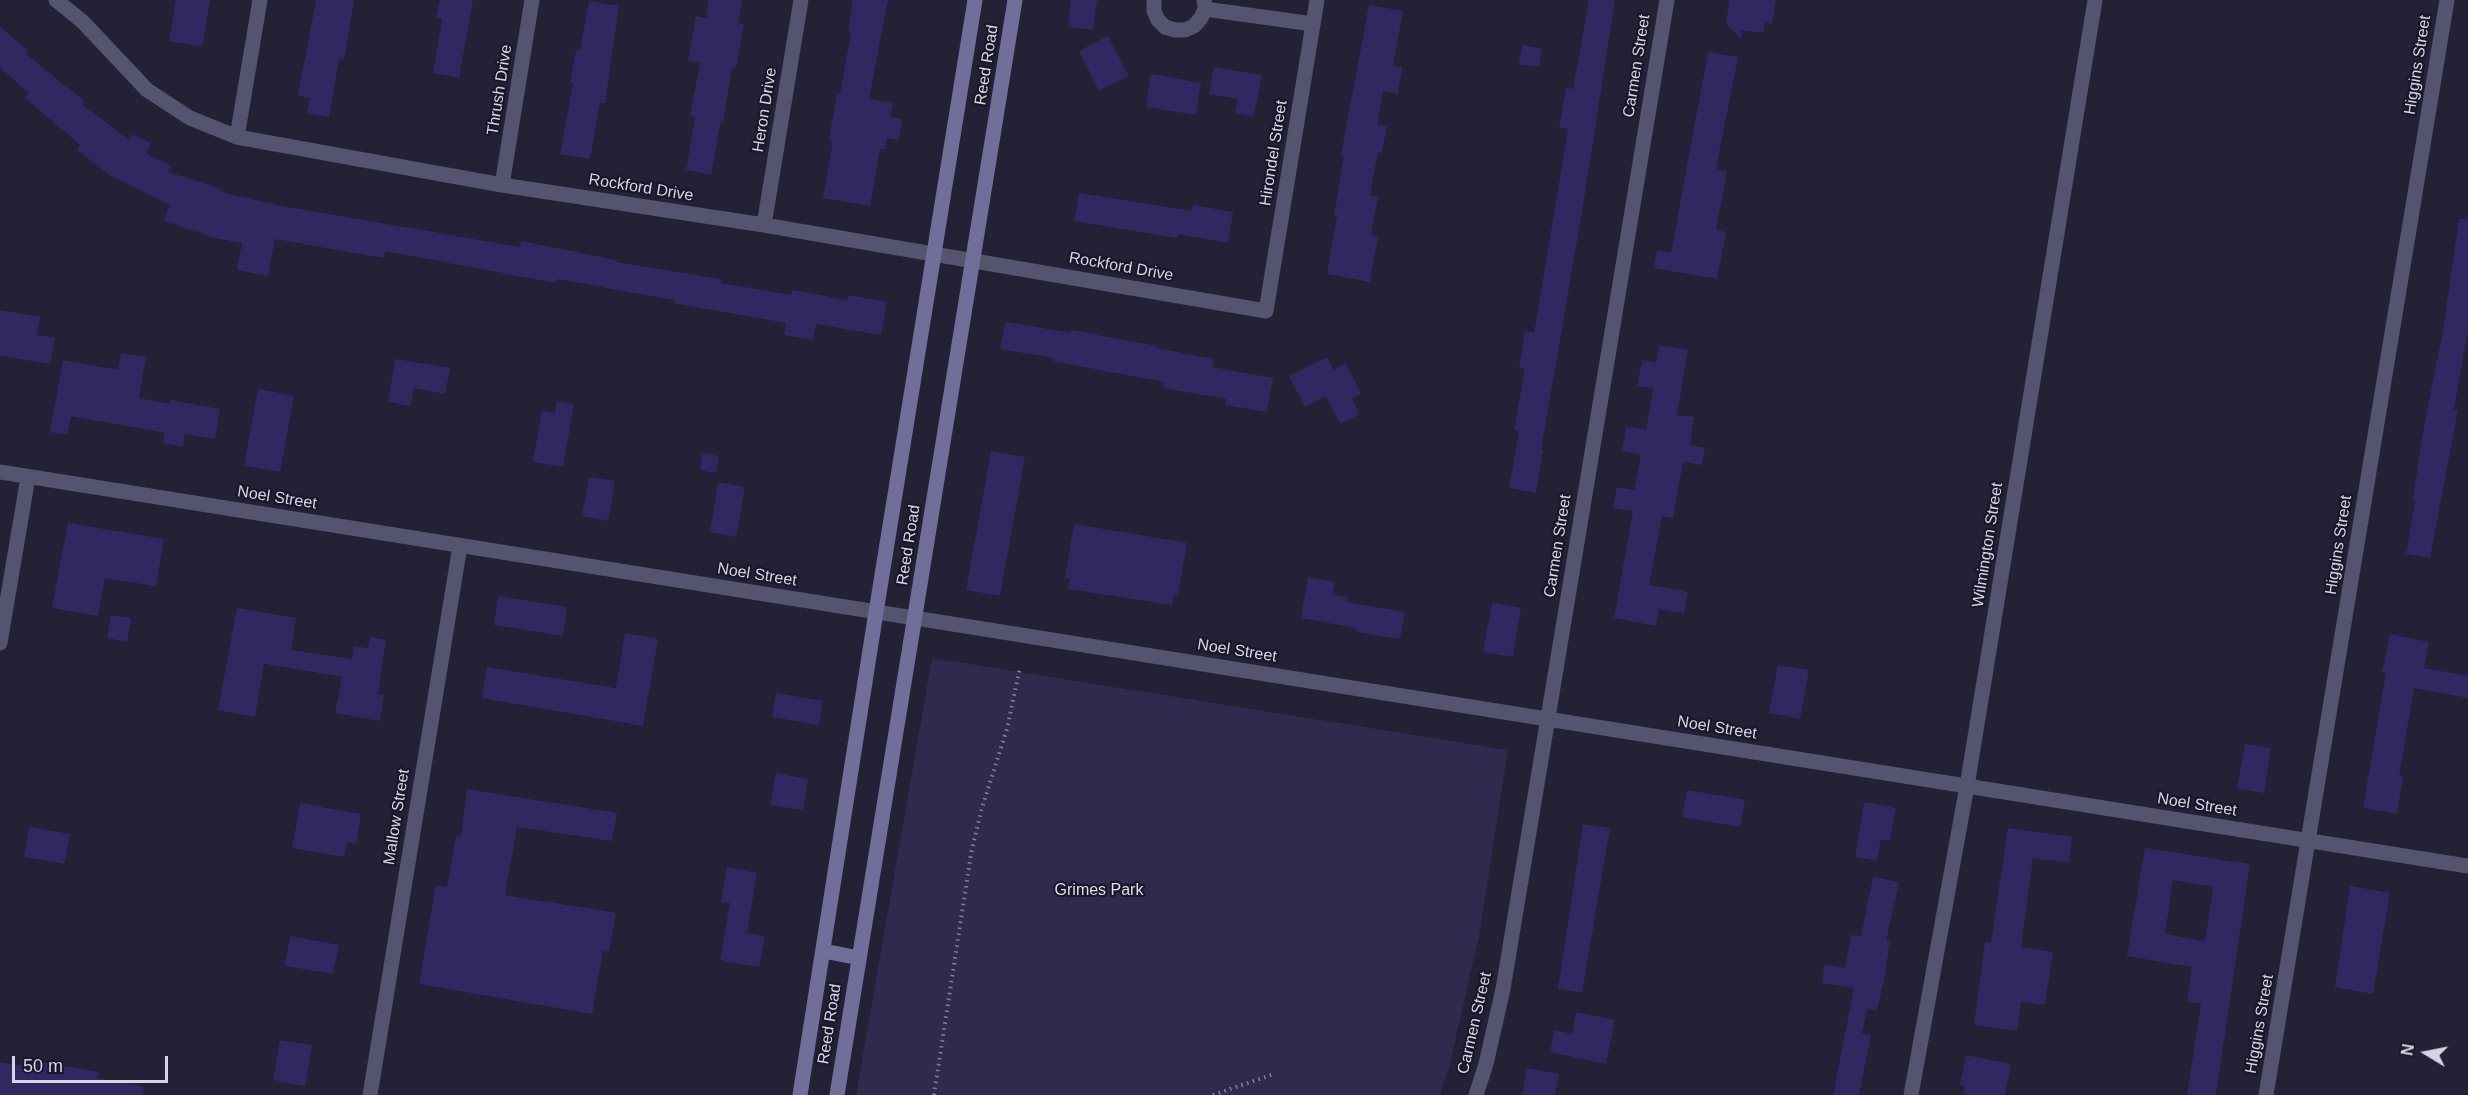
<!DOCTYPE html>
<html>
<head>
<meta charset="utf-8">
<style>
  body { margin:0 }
  #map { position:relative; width:2468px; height:1095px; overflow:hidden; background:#222135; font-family:Helvetica,sans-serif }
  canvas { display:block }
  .north { position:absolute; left:2396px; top:1023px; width:60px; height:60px; -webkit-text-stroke:4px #19182b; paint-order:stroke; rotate:280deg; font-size:16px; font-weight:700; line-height:24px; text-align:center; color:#d5d5e3 }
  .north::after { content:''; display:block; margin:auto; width:21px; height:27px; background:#d5d5e3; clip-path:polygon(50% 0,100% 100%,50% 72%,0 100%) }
  .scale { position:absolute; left:12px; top:1056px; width:156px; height:27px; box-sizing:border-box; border:3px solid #d5d5e3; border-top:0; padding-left:8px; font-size:18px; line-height:21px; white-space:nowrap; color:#d5d5e3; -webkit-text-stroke:4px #19182b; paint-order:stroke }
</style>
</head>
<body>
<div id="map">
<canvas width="2468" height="1095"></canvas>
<div class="north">N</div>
<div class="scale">50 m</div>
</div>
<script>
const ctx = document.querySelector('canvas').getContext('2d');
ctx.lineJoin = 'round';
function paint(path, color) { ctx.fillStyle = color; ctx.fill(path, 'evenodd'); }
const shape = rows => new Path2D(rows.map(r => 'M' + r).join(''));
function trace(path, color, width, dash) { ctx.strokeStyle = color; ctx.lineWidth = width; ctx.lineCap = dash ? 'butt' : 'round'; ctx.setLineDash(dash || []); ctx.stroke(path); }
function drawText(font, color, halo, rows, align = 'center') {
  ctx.font = font + ' Helvetica,sans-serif'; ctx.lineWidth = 4.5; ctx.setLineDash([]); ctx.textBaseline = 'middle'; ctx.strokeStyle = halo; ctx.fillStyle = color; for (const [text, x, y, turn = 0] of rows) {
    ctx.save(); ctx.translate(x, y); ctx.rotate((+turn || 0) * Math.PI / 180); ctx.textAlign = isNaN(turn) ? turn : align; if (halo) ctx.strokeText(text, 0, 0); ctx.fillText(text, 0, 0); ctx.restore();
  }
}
paint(shape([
  [932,658,1508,750,1479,936,1449,1067,1440,1095,856,1095]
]), '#2e2b4e');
paint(shape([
  [176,0,210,0,202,47,169,41],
  [316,0,354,0,344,60,339,59,329,117,307,113,310,98,298,96],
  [440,0,473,0,459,78,433,73,442,19,436,18],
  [709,0,742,0,738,23,744,24,736,69,732,68,723,122,721,121,711,175,686,170,695,117,690,116,700,63,688,61,696,16,706,18],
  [853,0,888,0,869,99,893,103,890,117,902,119,899,140,887,138,885,149,880,149,870,206,823,198,833,140,829,140,837,93,840,94,851,32,848,31],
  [1071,0,1097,0,1093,30,1068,27],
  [1589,0,1615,0,1582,212,1541,450,1543,450,1536,493,1509,488,1519,431,1514,430,1525,369,1519,368,1525,331,1534,333,1568,129,1559,128,1566,88,1573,89],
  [1729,0,1776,0,1772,24,1765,22,1763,33,1742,30,1741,39,1726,24],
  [589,1,619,6,605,103,600,103,590,159,560,154,573,83,570,83,576,50,580,51],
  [1369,5,1403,11,1393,66,1402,67,1398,94,1383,91,1377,124,1387,126,1382,153,1378,152,1370,195,1378,197,1371,235,1378,236,1370,282,1327,274,1337,216,1334,215,1344,156,1341,155],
  [0,27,29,51,26,54,84,101,82,104,129,140,132,134,151,143,146,154,171,166,168,172,222,189,221,192,282,206,520,247,521,241,562,249,616,260,616,262,721,279,721,283,791,295,792,290,847,300,848,295,887,302,881,335,816,324,813,340,784,335,786,323,674,303,674,300,557,279,556,283,385,251,384,258,275,239,268,276,237,270,242,243,218,239,164,221,170,205,111,176,77,150,80,145,25,98,29,93,0,68],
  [1108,36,1129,76,1099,91,1079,51],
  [1522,45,1542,49,1539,67,1519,64],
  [1708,52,1738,57,1716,169,1727,171,1716,230,1726,232,1717,279,1654,268,1657,250,1671,253],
  [1214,67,1262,75,1254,116,1235,113,1238,99,1209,94],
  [1151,74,1201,83,1196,115,1146,107],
  [1079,193,1192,211,1193,205,1233,212,1228,243,1178,234,1177,238,1074,221],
  [2459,219,2468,219,2468,330,2454,410,2458,410,2430,558,2406,554,2415,501,2413,500,2421,443,2443,330],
  [0,310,40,317,37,335,55,338,50,364,0,356],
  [1005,322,1071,333,1071,330,1156,346,1156,348,1214,359,1212,367,1273,378,1267,412,1225,405,1226,399,1163,388,1164,382,1052,361,1053,358,1000,349],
  [1659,345,1688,350,1677,415,1694,417,1690,445,1705,448,1702,465,1683,462,1673,518,1662,516,1649,585,1688,592,1684,613,1659,609,1656,626,1614,618,1633,511,1613,508,1617,487,1634,490,1641,455,1622,451,1626,427,1646,430,1653,388,1637,386,1642,360,1656,363],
  [121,353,146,357,139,398,170,404,171,400,220,409,215,439,185,434,183,447,163,443,165,433,71,416,67,435,50,432,63,360,118,370],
  [1327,357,1334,370,1346,363,1361,394,1352,399,1360,414,1340,424,1326,396,1305,407,1289,376],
  [395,359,450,368,445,394,414,388,411,406,388,402],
  [258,389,294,396,280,472,244,466],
  [557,401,574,404,563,467,533,462,542,411,555,413],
  [991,451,1025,457,1000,596,966,590],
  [703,453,719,456,716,473,700,470],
  [589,477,615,481,608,521,582,516],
  [718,482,745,487,736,537,710,532],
  [68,523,164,539,156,586,105,578,98,616,52,608],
  [1074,524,1187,543,1178,595,1174,595,1172,605,1068,589,1070,579,1065,578],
  [1308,577,1335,582,1332,594,1348,597,1347,602,1405,612,1400,639,1356,632,1357,628,1301,618],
  [498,596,567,607,563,636,494,625],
  [1492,603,1521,608,1513,657,1483,652],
  [237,608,296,618,291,650,352,659,354,646,368,648,370,637,386,640,378,694,384,695,380,721,335,713,342,677,264,664,255,717,218,710],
  [111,615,131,618,127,642,107,638],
  [625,633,658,639,643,726,482,698,487,667,616,688],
  [2390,634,2429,642,2424,668,2468,676,2468,698,2414,688,2399,775,2403,776,2397,814,2363,808,2386,673,2382,672],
  [1778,665,1809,670,1800,719,1769,713],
  [776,693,823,701,819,725,772,717],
  [2245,744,2271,748,2264,793,2237,789],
  [776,773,808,779,803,810,770,805],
  [467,789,617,813,612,841,517,827,505,895,616,913,609,952,603,950,592,1014,419,984,436,885,447,887,456,836,461,837],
  [1687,790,1745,800,1740,827,1682,817],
  [1864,802,1896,808,1890,841,1881,839,1877,861,1855,857],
  [300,803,361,814,356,844,347,842,344,857,292,848],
  [1583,824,1610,828,1582,993,1558,989],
  [29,827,70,834,64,864,24,857],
  [2008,828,2072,837,2069,863,2033,858,2021,947,2053,952,2045,1005,2021,1001,2017,1031,1974,1025,1985,942,1991,943],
  [2145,848,2250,864,2216,1095,2187,1095,2201,1004,2187,1002,2192,967,2127,956],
  [2173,880,2213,887,2205,941,2165,934],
  [727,867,757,873,747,933,765,936,759,967,720,960,730,903,721,902],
  [1873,877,1899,882,1886,941,1890,941,1884,980,1877,1010,1867,1009,1862,1033,1871,1035,1859,1095,1833,1095,1854,988,1822,983,1825,964,1845,968,1851,935,1861,936],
  [2350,886,2390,893,2373,994,2335,987],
  [290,936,339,945,333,974,285,966],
  [1576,1012,1615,1020,1606,1064,1550,1052,1554,1030,1572,1034],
  [280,1040,312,1045,305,1086,273,1080],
  [1966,1055,2011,1064,2005,1095,1963,1095,1965,1086,1960,1085],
  [30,1060,99,1072,98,1078,144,1087,143,1095,0,1095,0,1062,29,1067],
  [1527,1068,1559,1074,1555,1095,1522,1095]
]), '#312862');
trace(shape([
  [934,1095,971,854,981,811,1007,729,1020,667],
  [1213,1095,1274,1074]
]), '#818192', 4, [1.5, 4.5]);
trace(shape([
  [56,0,83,22,147,90,190,118,237,137,502,185,764,225,1266,311,1317,0],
  [1154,0,1154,11,1158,20,1165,27,1175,30,1185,30,1194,26,1201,18,1205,9,1204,0],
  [1205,9,1313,24],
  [237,137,260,0],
  [502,185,532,0],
  [764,225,801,0],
  [0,472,2468,866],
  [0,643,28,477],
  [370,1095,460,546],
  [1476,1095,1486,1064,1503,989,1667,0],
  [1911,1095,1967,786,2095,0],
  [2266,1095,2447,0]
]), '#55546f', 15);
trace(shape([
  [824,951,859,958],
  [800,1095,876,612,975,0],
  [837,1095,1015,0]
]), '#716f9a', 15);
drawText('16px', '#d5d5e3', '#19182b', [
  ["Reed Road",987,65,-81],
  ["Higgins Street",2418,65,-81],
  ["Carmen Street",1637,66,-81],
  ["Thrush Drive",500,90,-81],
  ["Heron Drive",765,110,-81],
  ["Hirondel Street",1274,153,-81],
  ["Rockford Drive",641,188,9],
  ["Rockford Drive",1121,267,10],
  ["Noel Street",277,498,9],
  ["Reed Road",909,545,-81],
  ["Wilmington Street",1988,545,-81],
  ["Higgins Street",2339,545,-81],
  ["Carmen Street",1558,546,-81],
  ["Noel Street",757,575,9],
  ["Noel Street",1237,651,9],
  ["Noel Street",1717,728,9],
  ["Noel Street",2197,805,9],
  ["Mallow Street",397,817,-81],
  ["Carmen Street",1475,1023,-77],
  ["Reed Road",830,1024,-81],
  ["Higgins Street",2260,1024,-80]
]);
drawText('16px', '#dedef1', '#19182b', [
  ["Grimes Park",1099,891]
]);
</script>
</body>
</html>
